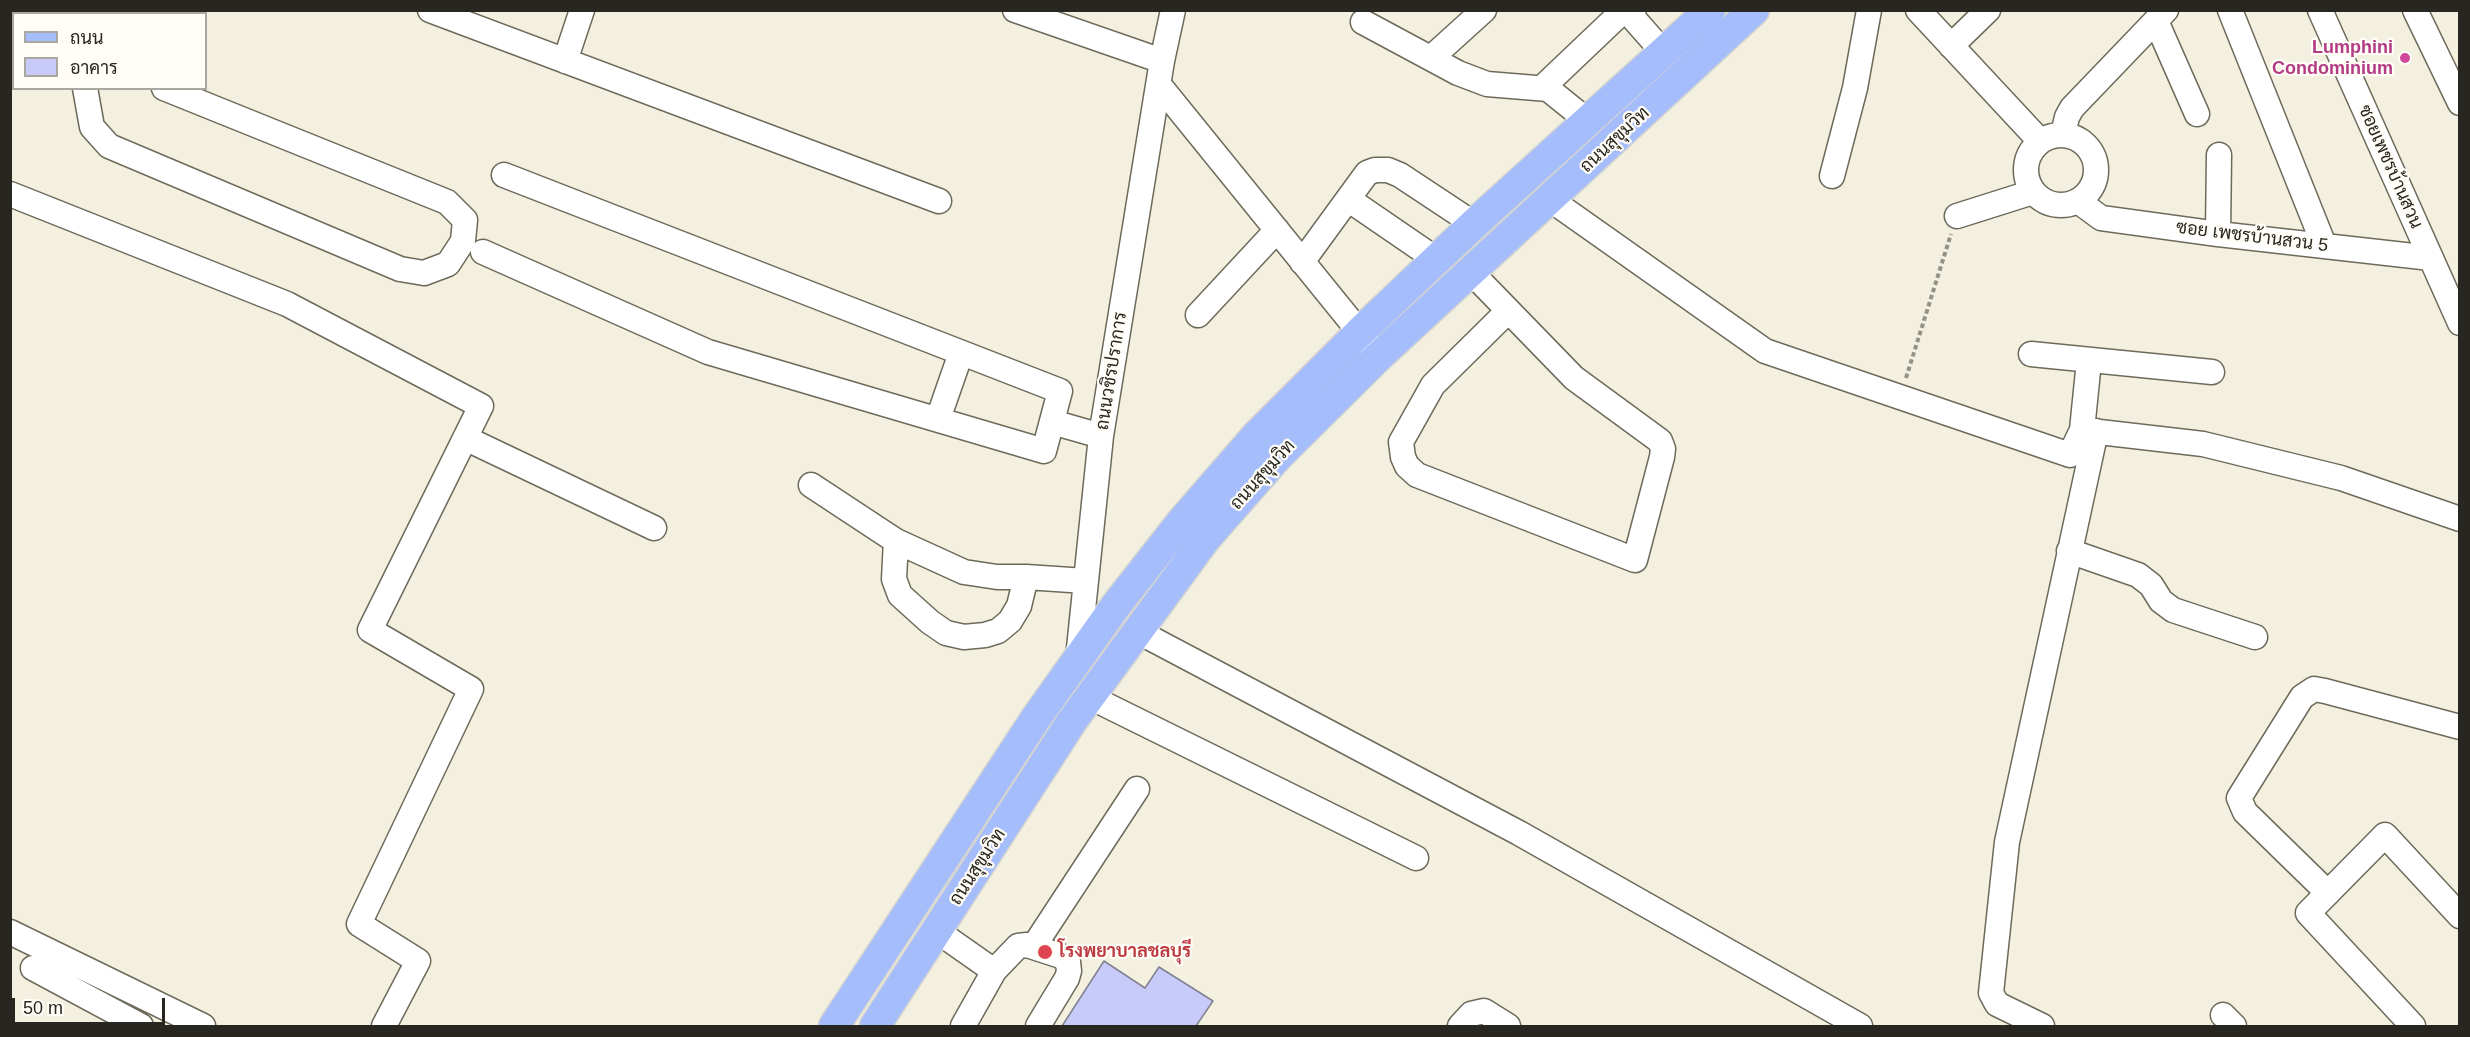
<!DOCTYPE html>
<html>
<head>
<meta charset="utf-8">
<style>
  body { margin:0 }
  #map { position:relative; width:2470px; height:1037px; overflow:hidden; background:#f3f0df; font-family:Helvetica,Sarabun,sans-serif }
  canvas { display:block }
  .frame { position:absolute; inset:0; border:12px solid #272620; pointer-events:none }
  .legend { position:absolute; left:12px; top:12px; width:195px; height:78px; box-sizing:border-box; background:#fffdf6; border:2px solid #a9a7a0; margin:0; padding:8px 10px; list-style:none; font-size:18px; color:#272620 }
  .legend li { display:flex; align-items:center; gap:12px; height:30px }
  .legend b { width:30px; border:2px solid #a9a7a0 }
  .scale { position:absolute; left:12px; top:998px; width:153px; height:27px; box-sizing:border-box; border:3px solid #272620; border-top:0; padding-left:8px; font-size:18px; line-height:21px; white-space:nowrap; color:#272620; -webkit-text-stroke:4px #fffdf6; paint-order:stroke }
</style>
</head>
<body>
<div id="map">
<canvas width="2470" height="1037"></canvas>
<div class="frame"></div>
<ul class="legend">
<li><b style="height:8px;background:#a6bdfb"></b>ถนน</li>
<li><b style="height:16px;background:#c8cbf9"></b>อาคาร</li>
</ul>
<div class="scale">50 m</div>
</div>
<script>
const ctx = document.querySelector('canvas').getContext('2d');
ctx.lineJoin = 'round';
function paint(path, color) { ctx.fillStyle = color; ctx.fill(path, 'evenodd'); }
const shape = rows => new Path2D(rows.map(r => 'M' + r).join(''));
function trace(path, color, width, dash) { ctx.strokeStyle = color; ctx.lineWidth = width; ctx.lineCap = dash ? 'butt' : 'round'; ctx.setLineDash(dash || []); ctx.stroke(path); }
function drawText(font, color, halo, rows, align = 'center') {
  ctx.font = font + ' Helvetica,Sarabun,sans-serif'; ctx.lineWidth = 4.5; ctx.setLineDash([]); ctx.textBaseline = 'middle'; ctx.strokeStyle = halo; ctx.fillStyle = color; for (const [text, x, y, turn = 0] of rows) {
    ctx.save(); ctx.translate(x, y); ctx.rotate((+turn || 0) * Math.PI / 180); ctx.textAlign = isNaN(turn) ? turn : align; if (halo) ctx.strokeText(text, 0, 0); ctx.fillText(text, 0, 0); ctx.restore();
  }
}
const building = shape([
  [1104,961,1145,988,1159,967,1213,1001,1196,1026,1062,1026,1104,961]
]);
paint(building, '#c8cbf9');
trace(building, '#808191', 1.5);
const minor = shape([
  [430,10,939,201],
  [1015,10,1162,61],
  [1633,10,1634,19,1664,53],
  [1918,10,2040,141],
  [2230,10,2324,245],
  [2320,10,2460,323],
  [2415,10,2460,103],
  [2156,21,2197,114],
  [1363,22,1458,73,1487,84,1548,89,1589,122],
  [1951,46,1988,10],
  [10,51,14,52],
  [1431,58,1484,10],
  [565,61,582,10],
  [1160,86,1370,345],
  [85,88,92,127,109,146,400,269,424,273,448,264,463,241,465,220,447,202,164,88],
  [1542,88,1624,10],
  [2063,134,2067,117,2072,108,2166,10],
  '2026 170a35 35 0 1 1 70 0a35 35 0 1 1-70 0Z',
  [1832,176,1855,88,1869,10],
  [10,194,287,304,481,406,370,630,471,689,359,924,418,961,384,1026],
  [1551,200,1765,351,2070,455,2082,430,2089,361],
  [2078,201,2101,218,2218,234,2431,258],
  [1957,216,2033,192],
  [2218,234,2219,155],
  [483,252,708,352,1044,451,1060,391,504,175],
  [1437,260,1348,199,1367,173,1375,170,1388,170,1400,175,1474,224],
  [1302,262,1348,199],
  [1471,272,1574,378,1660,441,1663,449,1662,457,1635,560,1417,475,1407,466,1403,457,1401,442,1433,385,1508,311],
  [1198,315,1277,230],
  [2031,354,2212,372],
  [938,419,961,353],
  [1052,422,1101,436],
  [2082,430,2203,444,2341,478,2460,519],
  [465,438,654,528],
  [811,485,896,541,964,572,997,577,1026,577,1086,581],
  [896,541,894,579,900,595,930,622,946,633,964,637,985,635,998,631,1010,621,1019,606,1026,577],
  [2069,551,2138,575,2151,585,2161,601,2173,610,2255,637],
  [1137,631,1519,833,1860,1026],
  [1078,658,1101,436,1162,61,1173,10],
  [1090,697,1416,858],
  [2328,893,2245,812,2239,798,2302,697,2314,689,2325,691,2460,727],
  [937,931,994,971],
  [10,932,203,1026],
  [1034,946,1137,789],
  [33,968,141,1026],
  [2223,1015,2234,1026],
  [963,1026,994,971,1018,946,1027,945,1061,956,1068,962,1069,971,1067,978,1038,1026],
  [1460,1026,1471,1014,1484,1011,1508,1026],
  [2042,1026,1997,1004,1991,993,2007,842,2096,431],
  [2413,1026,2308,913,2385,835,2460,916]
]);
const major = shape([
  [834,1026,1036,718,1117,604,1183,520,1256,436,1359,333,1474,224,1710,10],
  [875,1026,1072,721,1206,538,1277,457,1379,356,1754,10]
]);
trace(minor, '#6d6a5b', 27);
trace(major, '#d4d4d2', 33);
trace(shape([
  [1906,378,1951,234]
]), '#949286', 4, [4.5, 3]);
trace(minor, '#fff', 24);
trace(major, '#a6bdfb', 30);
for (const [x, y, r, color] of [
  [2405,58,6,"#d1479c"],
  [1045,952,8,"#e0444e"]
]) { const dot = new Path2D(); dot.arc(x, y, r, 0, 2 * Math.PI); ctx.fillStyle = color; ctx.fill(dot); trace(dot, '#fffdf6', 2); }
drawText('bold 18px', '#b23c85', '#fffdf6', [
  ["Lumphini",2393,48],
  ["Condominium",2393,69]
], 'right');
drawText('18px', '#272620', '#fffdf6', [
  ["ถนนสุขุมวิท",1615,140,-43],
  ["ซอยเพชรบ้านสวน",2390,167,66],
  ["ซอย เพชรบ้านสวน 5",2252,237,7],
  ["ถนนวชิรปราการ",1112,371,-81],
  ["ถนนสุขุมวิท",1263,475,-48],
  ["ถนนสุขุมวิท",978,867,-57]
]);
drawText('bold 18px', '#be3a42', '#fffdf6', [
  ["โรงพยาบาลชลบุรี",1058,952]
], 'left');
</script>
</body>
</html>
